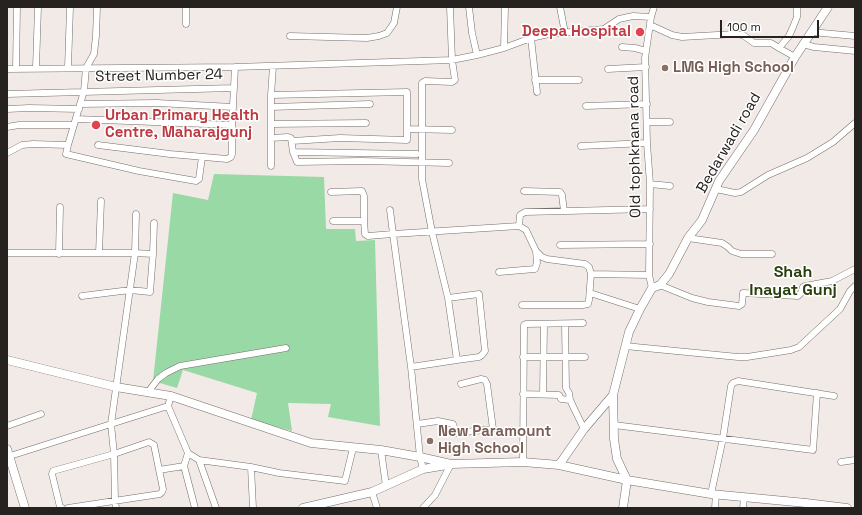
<!DOCTYPE html>
<html>
<head>
<meta charset="utf-8">
<style>
  body { margin:0 }
  #map { position:relative; width:862px; height:515px; overflow:hidden; background:#f2eae6; font-family:"Space Grotesk",sans-serif }
  canvas { display:block }
  .frame { position:absolute; inset:0; border:8px solid #252220; pointer-events:none }
  .scale { position:absolute; left:720px; top:20px; width:99px; height:18px; box-sizing:border-box; border:2px solid #252220; border-top:0; padding-left:5px; font-size:12px; line-height:14px; white-space:nowrap; color:#252220; -webkit-text-stroke:3px #fff; paint-order:stroke }
</style>
</head>
<body>
<div id="map">
<canvas width="862" height="515"></canvas>
<div class="frame"></div>
<div class="scale">100 m</div>
</div>
<script>
const ctx = document.querySelector('canvas').getContext('2d');
ctx.lineJoin = 'round';
function paint(path, color) { ctx.fillStyle = color; ctx.fill(path, 'evenodd'); }
const shape = rows => new Path2D(rows.map(r => 'M' + r).join(''));
function trace(path, color, width, dash) { ctx.strokeStyle = color; ctx.lineWidth = width; ctx.lineCap = dash ? 'butt' : 'round'; ctx.setLineDash(dash || []); ctx.stroke(path); }
function drawText(font, color, halo, rows, align = 'center') {
  ctx.font = font + ' "Space Grotesk",sans-serif'; ctx.lineWidth = 3; ctx.setLineDash([]); ctx.textBaseline = 'middle'; ctx.strokeStyle = halo; ctx.fillStyle = color; for (const [text, x, y, turn = 0] of rows) {
    ctx.save(); ctx.translate(x, y); ctx.rotate((+turn || 0) * Math.PI / 180); ctx.textAlign = isNaN(turn) ? turn : align; if (halo) ctx.strokeText(text, 0, 0); ctx.fillText(text, 0, 0); ctx.restore();
  }
}
paint(shape([
  [214,174,324,177,326,229,355,229,356,241,375,240,380,426,328,417,331,404,288,403,292,431,251,420,257,393,183,370,177,388,153,381,173,193,208,200]
]), '#98d9a6');
const street = shape([
  [186,7,186,24],
  [469,7,472,33,477,55],
  [560,7,565,33],
  [650,25,672,35,682,37,735,34,743,35,754,43,771,43,779,48,789,36,793,27,797,17,797,7],
  [811,32,855,36],
  [290,36,367,38,379,36,387,33,394,23,397,7],
  [531,38,537,92],
  [803,44,814,47,855,51],
  [622,47,635,48,646,51],
  [504,48,505,7],
  [779,48,795,57],
  [16,68,17,7],
  [36,68,38,7],
  [68,68,70,7],
  [7,69,235,67,452,60,477,55,504,48,531,38,549,34,604,29,619,19,633,16,651,17],
  [608,69,646,67],
  [535,80,579,80],
  [7,94,234,88],
  [271,95,407,92,407,140,340,138,292,141],
  [80,104,157,103,233,107],
  [586,106,647,104],
  [271,107,370,104],
  [7,109,29,108,79,109],
  [76,119,232,125],
  [647,122,670,122],
  [271,124,366,123],
  [7,127,19,125,73,125],
  [407,129,452,130],
  [271,138,288,137,291,138,293,152,297,162,361,161,449,163],
  [68,145,66,154,139,171,196,181,199,179,202,157],
  [98,145,170,154,227,159,231,157,232,154,232,125,235,67],
  [581,146,647,143],
  [293,152,417,154],
  [7,153,22,145,33,144,68,145,84,91,86,68,94,54,96,36,97,7],
  [271,166,271,95,273,66],
  [650,184,670,186],
  [716,189,735,193,741,192,768,175,807,158,833,142,855,123],
  [524,191,560,192,562,195,564,211],
  [331,192,362,191,364,196,364,221],
  [136,214,135,253,111,424,168,406,171,396],
  [333,221,364,221,365,234,368,236,393,234,390,210],
  [519,226,526,230,536,251,542,257,547,259,585,264,589,267,591,274,649,275],
  [688,238,722,243,728,247,732,251,741,254,772,254],
  [560,245,650,244],
  [7,253,135,253,153,254],
  [99,253,101,201],
  [59,254,60,207],
  [499,272,535,269,537,263,536,251],
  [660,285,692,298,708,302,739,306,742,304,743,293,798,296,801,293,803,287,805,286,832,281,855,269],
  [652,288,649,275,650,184,647,143,645,58,651,17,654,7],
  [590,293,640,309],
  [82,296,130,290,150,292,153,254,154,223],
  [448,298,479,294,485,351,482,355,479,357,457,360],
  [522,305,583,305,588,304,589,300,591,274],
  [565,324,566,388,569,393,570,400],
  [625,346,738,357,747,357,791,350,799,347,840,309,850,291,855,286],
  [523,357,585,357],
  [411,367,393,234,519,226,520,215,525,212,650,209],
  [148,392,158,379,166,373,180,366,286,348],
  [523,394,559,395,561,399,570,400,584,429],
  [543,394,544,324],
  [168,406,188,453,199,460,251,467,279,473,345,481,353,448],
  [417,424,438,421,453,424,456,433,493,429,487,384,485,380,481,379,461,384],
  [614,425,813,450,817,393],
  [7,426,41,414],
  [381,450,386,486],
  [7,459,10,456,111,424,114,454,115,500,116,508],
  [199,460,216,508],
  [523,462,524,325,526,324,583,323],
  [841,462,855,460],
  [184,466,195,508],
  [251,467,253,508],
  [423,469,420,457,411,367,457,360,448,298,432,232,422,179,422,83,425,81,452,82,455,80,452,60,450,7],
  [159,470,184,466,188,453],
  [372,492,377,508],
  [711,494,723,438,731,386,733,383,738,381,834,396],
  [62,508,60,507,52,474,53,471,114,454,149,442,154,445,163,489,162,492,160,494,68,508],
  [423,508,435,495,451,464],
  [715,508,716,494],
  [743,508,744,497]
]);
const secondary = shape([
  [7,360,116,387,171,396,311,443,381,450,420,457,451,464,523,462,559,465,627,480,711,494,806,503,847,508],
  [613,395,614,439,617,459,627,480,623,508],
  [7,449,25,508],
  [559,465,584,429,613,395,629,332,640,309,652,288,660,285,669,274,688,238,702,220,719,181,754,130,795,57,828,7],
  [303,508,372,492,423,469,447,465]
]);
trace(street, '#756e6a', 7);
trace(secondary, '#756e6a', 9);
trace(street, '#fff', 6);
trace(secondary, '#fff', 8);
for (const [x, y, r, color] of [
  [640,32,5,"#e0444e"],
  [665,68,4,"#8d6e63"],
  [96,125,5,"#e0444e"],
  [430,441,4,"#8d6e63"]
]) { const dot = new Path2D(); dot.arc(x, y, r, 0, 2 * Math.PI); ctx.fillStyle = color; ctx.fill(dot); trace(dot, '#fff', 1.5); }
drawText('bold 15px', '#be3a42', '#fff', [
  ["Deepa Hospital",631,32],
  ["Urban Primary Health",105,116,"left"],
  ["Centre, Maharajgunj",105,133,"left"]
], 'right');
drawText('bold 15px', '#785e54', '#fff', [
  ["LMG High School",673,68],
  ["New Paramount",438,432],
  ["High School",438,449]
], 'left');
drawText('15px', '#252220', '#fff', [
  ["Street Number 24",159,76,-1],
  ["Bedarwadi road",729,143,-60],
  ["Old tophknana road",635,147,-91]
]);
drawText('bold 16px', '#293f0c', '#fff', [
  ["Shah",793,273],
  ["Inayat Gunj",793,291]
]);
</script>
</body>
</html>
